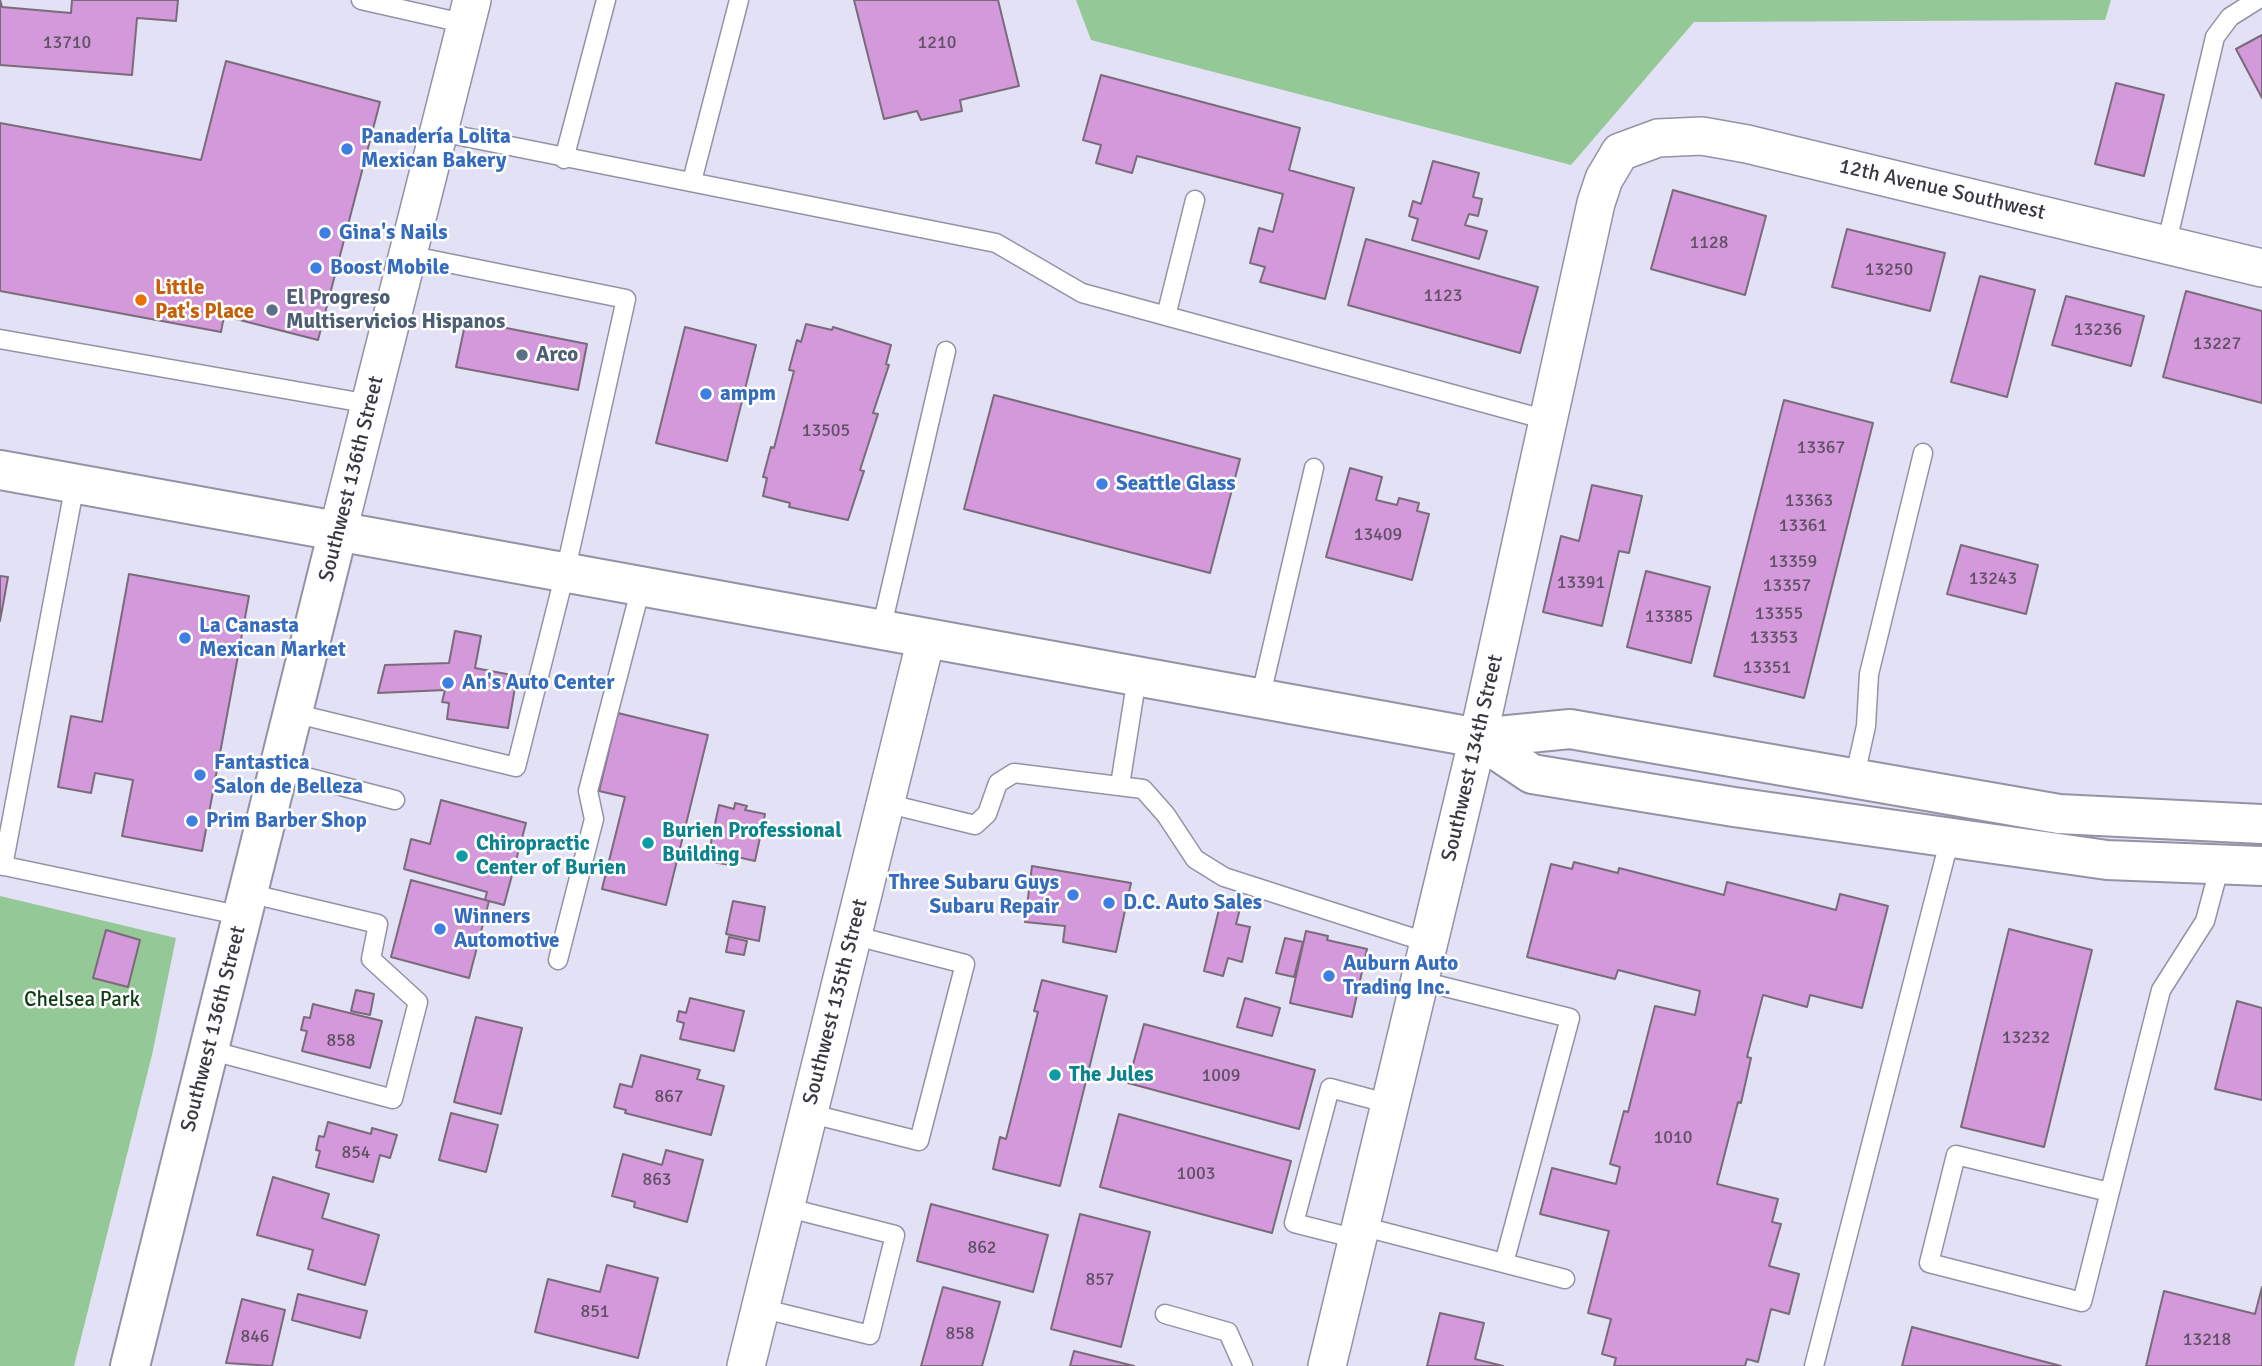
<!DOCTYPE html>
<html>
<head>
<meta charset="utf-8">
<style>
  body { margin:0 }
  canvas { display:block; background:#e3e1f5 }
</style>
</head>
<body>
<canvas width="2262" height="1366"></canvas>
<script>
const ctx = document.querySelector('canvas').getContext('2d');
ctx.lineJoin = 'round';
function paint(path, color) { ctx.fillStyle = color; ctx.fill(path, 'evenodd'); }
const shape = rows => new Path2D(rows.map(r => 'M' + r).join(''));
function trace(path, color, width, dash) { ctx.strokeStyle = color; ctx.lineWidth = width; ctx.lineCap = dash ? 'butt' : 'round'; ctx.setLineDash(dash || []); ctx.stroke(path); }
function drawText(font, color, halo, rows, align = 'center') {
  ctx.font = font + ' Signika,sans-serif'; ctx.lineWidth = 5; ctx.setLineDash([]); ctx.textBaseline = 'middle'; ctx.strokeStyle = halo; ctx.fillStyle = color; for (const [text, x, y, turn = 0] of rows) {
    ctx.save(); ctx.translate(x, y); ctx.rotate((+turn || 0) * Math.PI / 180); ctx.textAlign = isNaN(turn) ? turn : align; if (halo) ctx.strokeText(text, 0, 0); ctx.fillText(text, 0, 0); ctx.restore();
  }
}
paint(shape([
  [1076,0,2111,0,2105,20,1694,22,1571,165,1091,40],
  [0,896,176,938,152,1055,74,1366,0,1366]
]), '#94c896');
const building = shape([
  [0,0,2,7,71,13,72,0,178,0,176,21,137,18,132,75,0,65,0,0],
  [854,0,998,0,1019,86,960,100,962,111,921,120,917,111,884,119,854,0],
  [2262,35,2262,98,2236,49,2262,35],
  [226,61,380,102,318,340,224,316,221,332,0,291,0,123,201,160,226,61],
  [1101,75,1300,128,1289,170,1354,188,1325,299,1260,282,1265,267,1250,263,1259,228,1273,232,1283,194,1137,156,1132,173,1096,163,1101,145,1083,140,1101,75],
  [2116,83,2164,95,2144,176,2095,164,2116,83],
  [1433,161,1479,173,1473,197,1482,199,1478,216,1469,214,1465,225,1487,231,1479,259,1412,240,1418,219,1409,216,1413,201,1421,204,1433,161],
  [1673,190,1766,216,1745,295,1651,269,1673,190],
  [1847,229,1945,253,1930,311,1832,287,1847,229],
  [1366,239,1538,287,1520,353,1348,305,1366,239],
  [1980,276,2035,290,2007,397,1951,382,1980,276],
  [2186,291,2262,311,2262,403,2163,377,2186,291],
  [2066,296,2144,316,2131,366,2052,345,2066,296],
  [466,320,587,344,578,390,456,367,466,320],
  [806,324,832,330,833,327,891,345,886,364,889,365,873,413,878,414,860,470,864,471,848,520,789,507,790,503,763,496,767,478,763,477,771,447,774,448,794,371,789,370,797,340,801,342,806,324],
  [685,327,756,345,727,461,656,443,685,327],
  [994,395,1240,459,1210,573,964,509,994,395],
  [1784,400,1873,423,1804,698,1714,676,1784,400],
  [1350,468,1382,477,1376,500,1397,505,1399,498,1419,503,1417,511,1429,514,1412,580,1326,557,1350,468],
  [1592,485,1642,496,1629,553,1619,551,1602,626,1543,612,1561,536,1579,541,1592,485],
  [1961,545,2038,565,2026,614,1947,594,1961,545],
  [1646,571,1710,587,1691,663,1627,647,1646,571],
  [129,574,249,596,202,851,122,836,133,780,95,773,91,793,58,787,71,716,102,722,129,574],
  [0,576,8,577,0,621,0,576],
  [455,631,481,636,475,668,517,676,508,728,447,719,449,703,442,702,445,690,378,693,385,665,449,663,455,631],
  [618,713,708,735,666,905,602,889,625,797,599,791,618,713],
  [441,800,526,823,504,905,485,900,487,892,404,869,411,839,430,844,441,800],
  [735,803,747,806,745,810,765,814,755,861,737,857,736,866,707,861,719,805,734,809,735,803],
  [1574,862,1618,873,1619,868,1724,895,1727,882,1836,910,1840,894,1888,906,1862,1008,1810,995,1807,1007,1763,995,1747,1057,1751,1058,1741,1103,1738,1102,1717,1184,1778,1199,1772,1222,1781,1224,1769,1266,1799,1274,1789,1314,1771,1309,1758,1362,1747,1359,1745,1366,1614,1366,1616,1358,1602,1354,1611,1319,1588,1313,1609,1231,1540,1214,1552,1168,1616,1184,1620,1167,1610,1164,1624,1111,1628,1112,1655,1006,1695,1015,1700,991,1618,970,1615,979,1527,957,1551,864,1572,869,1574,862],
  [1032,866,1131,883,1116,952,1063,942,1065,926,1025,922,1032,866],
  [411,880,489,901,469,978,391,957,411,880],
  [1222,897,1242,901,1236,924,1250,927,1242,962,1228,958,1223,976,1204,971,1222,897],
  [733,901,765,907,759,941,726,934,733,901],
  [2009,929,2092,950,2044,1147,1961,1127,2009,929],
  [106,930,140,940,128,987,93,978,106,930],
  [1306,931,1328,936,1327,940,1367,949,1352,1017,1290,1003,1306,931],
  [729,937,747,941,744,955,726,952,729,937],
  [1285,938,1303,942,1294,977,1276,973,1285,938],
  [1042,980,1107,996,1060,1186,993,1169,1000,1137,1006,1139,1038,1012,1034,1011,1042,980],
  [356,990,374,994,370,1015,351,1011,356,990],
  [690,998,744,1011,734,1051,680,1039,684,1023,677,1021,679,1011,686,1013,690,998],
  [1245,998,1280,1008,1272,1036,1237,1027,1245,998],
  [2237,1001,2262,1008,2262,1100,2215,1089,2237,1001],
  [313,1004,382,1021,370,1068,302,1051,307,1031,301,1030,304,1017,310,1018,313,1004],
  [476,1017,522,1028,501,1114,454,1102,476,1017],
  [1144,1024,1315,1070,1299,1129,1128,1083,1144,1024],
  [641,1055,700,1070,697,1079,724,1086,711,1135,625,1113,626,1110,614,1107,620,1084,632,1087,641,1055],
  [451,1113,498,1125,486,1172,439,1160,451,1113],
  [1119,1114,1291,1161,1272,1233,1100,1187,1119,1114],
  [328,1122,371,1134,372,1128,397,1135,390,1158,380,1155,373,1182,316,1167,320,1151,316,1150,319,1136,324,1137,328,1122],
  [666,1150,703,1160,687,1222,634,1207,635,1202,612,1196,623,1154,662,1165,666,1150],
  [273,1177,329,1194,322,1218,379,1235,365,1285,308,1269,313,1250,257,1235,273,1177],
  [931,1204,1048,1235,1033,1292,917,1261,931,1204],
  [1080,1214,1150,1232,1121,1347,1051,1329,1080,1214],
  [607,1265,658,1278,638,1358,535,1332,548,1279,600,1292,607,1265],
  [943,1287,1000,1302,982,1366,921,1366,943,1287],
  [2262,1287,2262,1366,2146,1366,2164,1291,2255,1314,2262,1287],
  [298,1294,367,1311,360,1338,292,1320,298,1294],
  [242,1299,285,1310,272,1366,226,1363,242,1299],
  [1440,1313,1484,1323,1475,1359,1503,1366,1427,1366,1440,1313],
  [1912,1327,2061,1366,1902,1366,1912,1327],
  [1074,1351,1134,1366,1070,1366,1074,1351]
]);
paint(building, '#d399da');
trace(building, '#796b7a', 2);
const service = shape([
  [361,0,467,24],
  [440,132,996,243,1082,293,1547,420],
  [564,159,606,0],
  [692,181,739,0],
  [2167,242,2215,37,2230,17,2257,0],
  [1166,316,1195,200],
  [0,339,370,404],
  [881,630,946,351],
  [1260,699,1314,468],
  [293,713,516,767,565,573,626,299,408,255],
  [279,770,395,800],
  [1854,780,1866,726,1869,674,1923,453],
  [1120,785,1137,677],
  [885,803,975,825,987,814,998,783,1014,773,1143,789,1166,815,1195,859,1224,877,1429,943],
  [0,865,243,916],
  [3,866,75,484],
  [558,960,594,819,588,791,641,587],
  [1421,981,1570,1018,1504,1263],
  [209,1050,393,1099,418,1002,371,959,378,924,248,893],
  [808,1113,919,1141,965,964,852,935],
  [2109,1192,1956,1155,1929,1263,2082,1302,2161,990,2205,921,2220,865],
  [1361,1226,1565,1279],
  [1357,1239,1294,1223,1330,1088,1390,1104],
  [760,1308,870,1335,895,1235,785,1207],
  [1165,1314,1228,1332,1243,1366],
  [1814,1366,1950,838]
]);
const minor = shape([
  [338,531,472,0],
  [746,1366,926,639],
  [1327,1366,1478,738,1596,203,1604,179,1620,152,1658,138,1702,136,1747,144,2262,268]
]);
const tertiary = shape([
  [130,1366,338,531]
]);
const secondary = shape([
  [0,470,1478,738,1570,729,2059,814,2262,824],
  [1478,738,1532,774,1734,807,2107,860,2262,866]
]);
trace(service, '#9492a5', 21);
trace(minor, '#9492a5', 40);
trace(tertiary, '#9492a5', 42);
trace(secondary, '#9492a5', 42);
trace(service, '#fff', 18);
trace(minor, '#fff', 37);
trace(tertiary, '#fff', 38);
trace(secondary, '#fff', 38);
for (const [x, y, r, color] of [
  [347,149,7,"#3f7fe0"],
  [325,233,7,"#3f7fe0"],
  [316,268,7,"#3f7fe0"],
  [141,300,7,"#e8710a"],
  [272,310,7,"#5c6f8a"],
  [522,355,7,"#5c6f8a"],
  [706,394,7,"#3f7fe0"],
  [1102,484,7,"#3f7fe0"],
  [185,638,7,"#3f7fe0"],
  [448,683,7,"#3f7fe0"],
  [200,775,7,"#3f7fe0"],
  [192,821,7,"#3f7fe0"],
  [648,843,7,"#0f9aa8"],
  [462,856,7,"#0f9aa8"],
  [1073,895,7,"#3f7fe0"],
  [1109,903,7,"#3f7fe0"],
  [440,929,7,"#3f7fe0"],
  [1329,976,7,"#3f7fe0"],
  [1055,1075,7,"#0f9aa8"]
]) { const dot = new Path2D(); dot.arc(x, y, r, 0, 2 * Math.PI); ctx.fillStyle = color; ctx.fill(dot); trace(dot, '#fff', 2.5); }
drawText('18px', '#605066', null, [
  ["13710",67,43],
  ["1210",937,43],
  ["1128",1709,243],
  ["13250",1889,270],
  ["1123",1443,296],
  ["13236",2098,330],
  ["13227",2217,344],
  ["13505",826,431],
  ["13367",1821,448],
  ["13363",1809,501],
  ["13361",1803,526],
  ["13409",1378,535],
  ["13359",1793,562],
  ["13243",1993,579],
  ["13391",1581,583],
  ["13357",1787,586],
  ["13355",1779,614],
  ["13385",1669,617],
  ["13353",1774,638],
  ["13351",1767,668],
  ["13232",2026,1038],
  ["858",341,1041],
  ["1009",1221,1076],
  ["867",669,1097],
  ["1010",1673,1138],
  ["854",356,1153],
  ["1003",1196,1174],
  ["863",657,1180],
  ["862",982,1248],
  ["857",1100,1280],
  ["851",595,1312],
  ["858",960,1334],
  ["846",255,1337],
  ["13218",2207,1340]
]);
drawText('bold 21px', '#366cbe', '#fff', [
  ["Panadería Lolita",361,137],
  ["Mexican Bakery",361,161],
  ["Gina's Nails",339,233],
  ["Boost Mobile",330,268],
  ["ampm",720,394],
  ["Seattle Glass",1116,484],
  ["La Canasta",199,626],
  ["Mexican Market",199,650],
  ["An's Auto Center",462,683],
  ["Fantastica",214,763],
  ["Salon de Belleza",214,787],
  ["Prim Barber Shop",206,821],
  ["Three Subaru Guys",1059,883,"right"],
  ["Subaru Repair",1059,907,"right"],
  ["D.C. Auto Sales",1123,903],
  ["Winners",454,917],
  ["Automotive",454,941],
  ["Auburn Auto",1343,964],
  ["Trading Inc.",1343,988]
], 'left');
drawText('21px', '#393840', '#fff', [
  ["12th Avenue Southwest",1942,190,13],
  ["Southwest 136th Street",352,479,-76],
  ["Southwest 134th Street",1473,758,-77],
  ["Southwest 135th Street",836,1002,-76],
  ["Southwest 136th Street",214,1029,-76]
]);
drawText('bold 21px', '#c56008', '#fff', [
  ["Little",155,288],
  ["Pat's Place",155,312]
], 'left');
drawText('bold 21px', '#4e5e75', '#fff', [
  ["El Progreso",286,298],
  ["Multiservicios Hispanos",286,322],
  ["Arco",536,355]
], 'left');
drawText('bold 21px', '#0d838f', '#fff', [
  ["Burien Professional",662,831],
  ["Building",662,855],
  ["Chiropractic",476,844],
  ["Center of Burien",476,868],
  ["The Jules",1069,1075]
], 'left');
drawText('21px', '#0c3c14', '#fff', [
  ["Chelsea Park",82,1000]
]);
</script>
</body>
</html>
